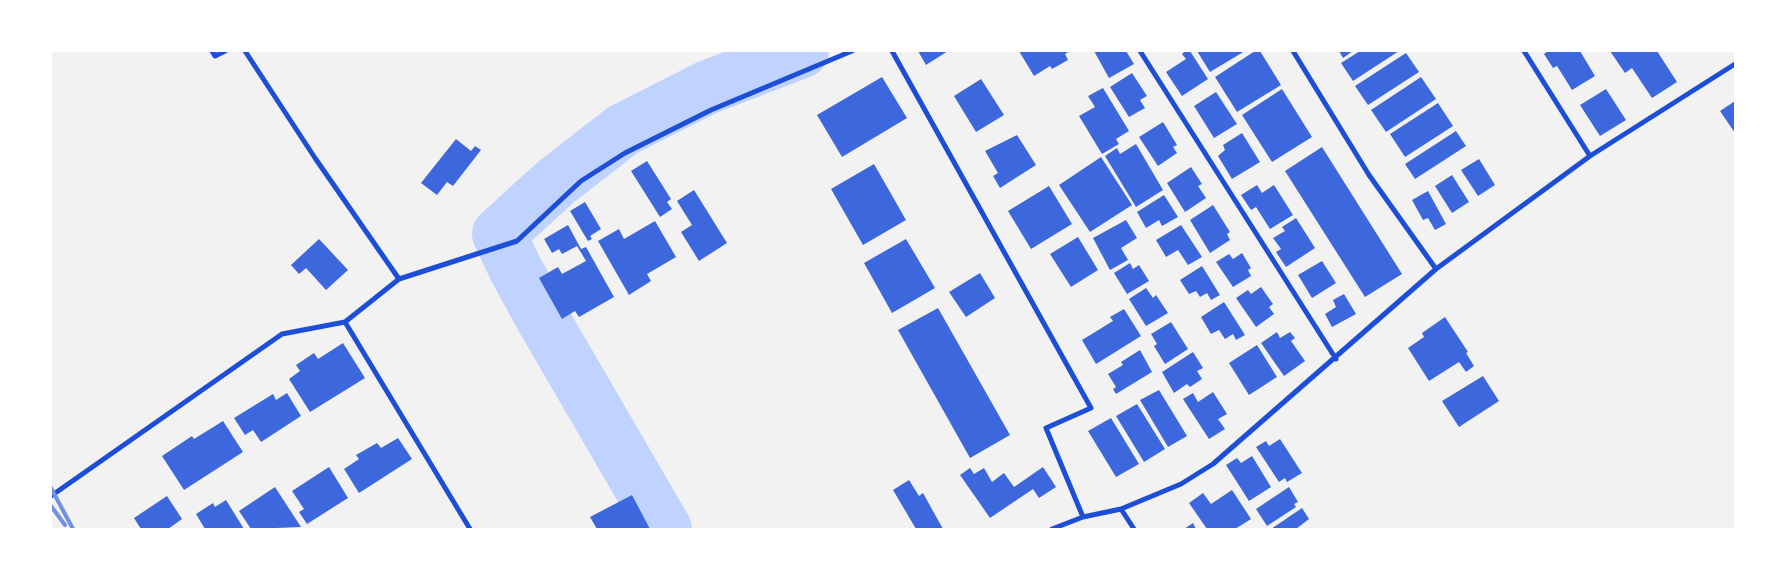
<!DOCTYPE html>
<html>
<head>
<meta charset="utf-8">
<style>
  body { margin:0 }
  #map { position:relative; width:1786px; height:580px; overflow:hidden; background:#f2f2f2; font-family:"PT Sans Narrow",sans-serif }
  canvas { display:block }
  .frame { position:absolute; inset:0; border:52px solid #fff; pointer-events:none }
</style>
</head>
<body>
<div id="map">
<canvas width="1786" height="580"></canvas>
<div class="frame"></div>
</div>
<script>
const ctx = document.querySelector('canvas').getContext('2d');
ctx.lineJoin = 'round';
const shape = rows => new Path2D(rows.map(r => 'M' + r).join(''));
function trace(path, color, width, dash) { ctx.strokeStyle = color; ctx.lineWidth = width; ctx.lineCap = dash ? 'butt' : 'round'; ctx.setLineDash(dash || []); ctx.stroke(path); }
function paint(path, color) { ctx.fillStyle = color; ctx.fill(path, 'evenodd'); }
trace(shape([
  [665,529,544,321,515,268,499,234,556,182,623,130,706,88,802,51]
]), '#bfd3fe', 54);
paint(shape([
  [918,51,948,51,926,65],
  [1019,51,1070,51,1065,54,1068,60,1052,69,1050,66,1034,76],
  [1094,51,1126,51,1134,64,1109,78],
  [1185,51,1190,51,1208,79,1182,96,1166,72,1186,59,1182,54],
  [1197,51,1245,51,1210,72],
  [1255,51,1260,51,1281,85,1237,112,1215,77],
  [1339,51,1353,51,1343,58],
  [1360,51,1399,51,1353,81,1341,63],
  [1548,51,1580,51,1595,76,1572,90,1557,66,1553,68,1544,54],
  [1610,51,1657,51,1677,82,1652,98,1632,68,1625,73],
  [1406,53,1419,72,1368,105,1355,86],
  [1132,73,1147,96,1140,100,1145,108,1129,117,1110,87],
  [882,77,907,118,842,157,817,115],
  [1421,77,1436,99,1386,132,1371,110],
  [981,79,1004,115,976,132,954,96],
  [1103,88,1129,131,1116,139,1119,144,1102,154,1079,116,1095,107,1088,96],
  [1282,89,1312,137,1272,162,1242,115],
  [1606,89,1626,120,1600,136,1580,105],
  [1216,92,1237,124,1214,138,1194,106],
  [1735,101,1735,133,1720,111],
  [1438,103,1453,126,1405,157,1390,134],
  [1163,122,1177,145,1173,147,1177,153,1158,166,1139,137],
  [1456,131,1466,146,1415,179,1405,164],
  [1242,133,1260,162,1232,179,1218,156,1225,150,1223,145],
  [1017,135,1036,165,1000,188,993,176,998,173,985,151],
  [456,139,471,151,475,146,481,150,453,186,447,182,437,195,421,183],
  [1136,144,1163,190,1136,207,1105,156,1117,148,1120,154],
  [1322,147,1402,274,1365,297,1285,171],
  [1101,157,1132,205,1090,232,1059,185],
  [1479,159,1495,185,1478,196,1461,170],
  [647,161,671,199,667,202,672,209,660,217,631,171],
  [874,164,906,220,863,245,831,189],
  [1191,167,1202,184,1198,186,1206,198,1185,212,1167,183],
  [1452,175,1469,202,1452,213,1435,186],
  [1257,185,1262,193,1274,185,1293,215,1270,229,1256,207,1251,210,1241,195],
  [1049,186,1072,224,1031,249,1008,211],
  [694,190,727,243,699,261,681,232,692,225,677,201],
  [1428,191,1446,224,1435,230,1428,218,1423,220,1412,200],
  [1164,195,1178,217,1162,226,1159,220,1146,228,1137,212],
  [585,202,601,229,590,236,592,239,588,241,570,211],
  [1213,205,1230,232,1227,234,1230,240,1210,253,1190,220],
  [1296,218,1315,248,1286,267,1276,252,1281,249,1273,238,1285,231,1282,227],
  [1126,220,1137,238,1121,248,1128,260,1110,270,1093,238],
  [655,221,676,257,647,274,651,281,629,295,598,241,619,229,624,239],
  [568,225,581,249,586,247,614,297,579,317,575,311,562,319,539,278,558,267,562,274,586,261,577,246,562,254,559,249,552,253,544,239],
  [1181,225,1202,257,1188,265,1178,250,1166,257,1156,240],
  [1078,237,1098,270,1071,287,1050,254],
  [319,239,348,270,326,290,306,268,299,274,291,265],
  [906,239,935,288,892,313,864,263],
  [1242,253,1251,268,1248,270,1251,276,1233,287,1216,262,1229,254,1233,259],
  [1322,261,1336,283,1312,298,1298,275],
  [1130,263,1133,269,1139,265,1149,281,1127,294,1114,273],
  [1202,266,1220,295,1211,300,1207,293,1200,297,1196,291,1189,294,1180,280],
  [980,273,995,298,966,317,949,292],
  [1261,287,1273,304,1269,307,1274,314,1256,327,1236,298,1248,290,1251,294],
  [1146,288,1153,298,1156,295,1168,313,1146,326,1129,299],
  [1344,294,1356,314,1332,327,1325,314,1336,307,1333,300],
  [1224,302,1245,335,1236,340,1233,334,1225,339,1219,330,1211,334,1201,317],
  [938,308,1010,435,970,458,898,330],
  [1124,309,1141,336,1096,364,1082,340,1113,321,1110,317],
  [1445,317,1468,352,1466,353,1474,366,1466,372,1459,362,1429,381,1408,348,1424,337,1422,333],
  [1171,322,1188,349,1165,364,1154,346,1157,344,1151,334],
  [1277,332,1280,338,1290,332,1295,338,1291,341,1305,361,1284,376,1261,343],
  [343,343,365,378,310,412,289,379,300,371,296,365,314,353,318,359],
  [1257,345,1277,377,1249,395,1229,363],
  [1140,350,1152,372,1116,394,1113,389,1116,387,1108,374,1123,365,1121,362],
  [1193,352,1203,368,1197,371,1202,379,1190,387,1187,384,1174,393,1162,372],
  [1483,376,1499,401,1459,427,1442,401],
  [1159,390,1187,436,1168,447,1140,400],
  [1213,392,1227,414,1218,419,1225,429,1209,439,1183,399,1193,393,1198,402],
  [287,393,301,416,261,442,253,430,245,435,234,418,273,394,276,400],
  [1137,404,1165,449,1144,462,1116,416],
  [1111,418,1139,464,1116,477,1088,431],
  [223,421,243,452,184,490,162,456,192,436,194,439],
  [398,438,412,459,359,493,344,469,359,459,356,455,377,443,381,448],
  [1280,439,1302,473,1287,482,1285,478,1279,482,1256,447,1266,441,1269,446],
  [1252,456,1271,487,1249,501,1226,465,1237,458,1241,463],
  [329,467,348,498,307,524,299,512,304,509,292,491],
  [1043,467,1056,487,1039,498,1033,489,990,518,960,475,970,468,974,474,984,468,992,482,1004,473,1014,487],
  [909,480,919,496,923,493,943,529,916,529,893,490],
  [275,487,301,527,251,529,239,511],
  [1289,487,1298,502,1294,504,1296,507,1267,526,1256,509],
  [1232,490,1251,519,1235,529,1207,529,1189,503,1203,493,1211,504],
  [632,495,650,529,597,529,590,517],
  [167,496,182,519,168,529,141,529,134,518],
  [226,500,244,529,205,529,196,514,213,503,215,507],
  [1302,508,1309,519,1296,529,1271,529],
  [1193,523,1196,529,1184,529]
]), '#3d67dc');
trace(shape([
  [212,51,215,56,225,51],
  [245,51,315,158,399,279],
  [892,51,1091,408,1046,428,1083,517],
  [1140,51,1336,359],
  [1293,51,1369,175,1436,269],
  [1524,51,1590,156],
  [51,496,282,334,345,322],
  [1121,509,1134,529],
  [470,529,345,322,399,279,517,241,581,181,625,153,711,110,852,51],
  [1052,529,1083,517,1121,509,1181,484,1213,464,1436,269,1590,156,1735,64]
]), '#1d4ed8', 5);
trace(shape([
  [51,488,73,529],
  [51,506,65,525]
]), '#7290e2', 4);
</script>
</body>
</html>
